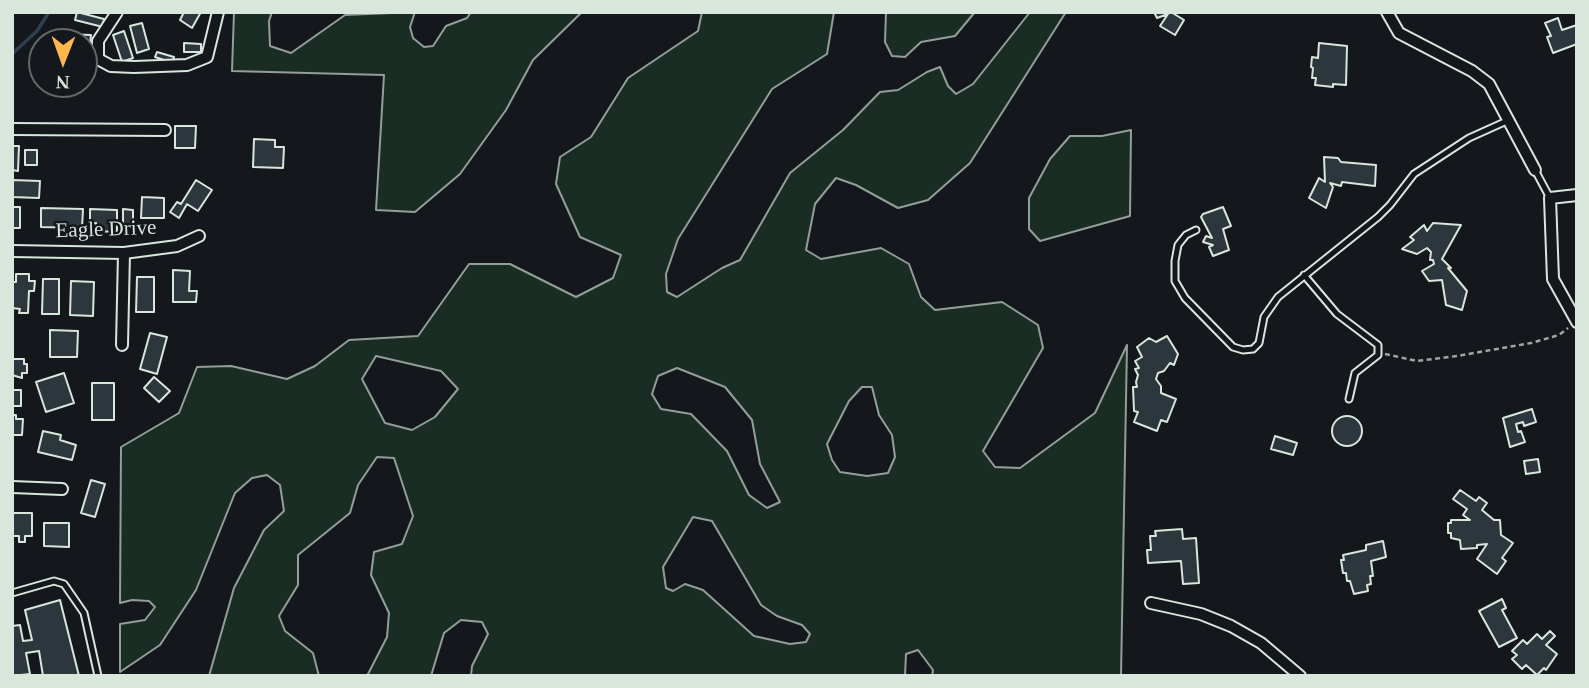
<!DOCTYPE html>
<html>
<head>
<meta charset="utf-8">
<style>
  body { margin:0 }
  #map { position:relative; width:1589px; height:688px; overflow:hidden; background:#14181c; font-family:"Times New Roman",serif }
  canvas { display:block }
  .frame { position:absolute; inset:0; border:14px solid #d8e6dc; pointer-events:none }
  .north { position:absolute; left:28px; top:28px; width:70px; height:70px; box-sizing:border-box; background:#14181c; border:2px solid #626a69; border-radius:50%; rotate:181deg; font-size:19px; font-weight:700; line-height:28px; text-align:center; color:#d8e6dc }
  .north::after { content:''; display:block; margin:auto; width:24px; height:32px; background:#ffb74d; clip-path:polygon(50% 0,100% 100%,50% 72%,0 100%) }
</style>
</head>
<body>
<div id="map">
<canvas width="1589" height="688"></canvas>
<div class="frame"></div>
<div class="north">N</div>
</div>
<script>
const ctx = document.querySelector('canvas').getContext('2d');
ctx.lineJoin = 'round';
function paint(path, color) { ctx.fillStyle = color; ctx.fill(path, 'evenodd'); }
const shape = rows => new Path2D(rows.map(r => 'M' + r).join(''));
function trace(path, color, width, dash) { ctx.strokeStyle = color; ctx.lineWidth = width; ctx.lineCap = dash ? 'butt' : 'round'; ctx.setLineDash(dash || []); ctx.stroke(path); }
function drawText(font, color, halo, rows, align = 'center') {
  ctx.font = font + ' "Times New Roman",serif'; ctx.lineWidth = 5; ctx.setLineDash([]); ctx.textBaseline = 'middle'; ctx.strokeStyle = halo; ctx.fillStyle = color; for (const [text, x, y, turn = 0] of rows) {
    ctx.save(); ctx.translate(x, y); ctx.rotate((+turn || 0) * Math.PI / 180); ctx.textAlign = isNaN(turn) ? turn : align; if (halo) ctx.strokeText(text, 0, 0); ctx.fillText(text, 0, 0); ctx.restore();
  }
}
const green = shape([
  [234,12,272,12,269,21,270,46,291,53,345,15,415,12,410,27,413,38,424,47,433,46,446,26,467,18,471,12,582,12,533,60,506,110,460,174,415,212,376,210,384,75,232,71,234,12],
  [702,12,834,12,827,54,772,89,678,239,666,274,667,292,677,297,722,268,740,260,790,173,843,130,880,92,898,90,927,72,940,67,948,86,956,94,973,84,1030,12,1066,12,970,163,928,200,898,208,856,185,836,178,815,204,806,250,821,259,881,248,909,264,921,297,935,310,1002,302,1038,325,1043,348,983,451,995,467,1020,468,1095,413,1127,345,1121,676,932,676,933,670,918,650,906,654,905,676,471,676,472,666,488,634,482,622,461,620,444,633,431,676,367,676,387,637,389,613,371,575,374,552,402,544,413,516,394,458,377,457,358,485,350,513,298,555,298,585,279,616,285,631,313,653,319,676,209,676,234,588,264,530,284,511,280,485,267,475,252,478,235,493,196,590,160,645,120,672,120,624,145,620,155,607,149,601,132,600,120,603,121,447,179,413,197,367,231,366,287,379,315,366,349,340,418,336,469,264,510,264,576,297,613,278,621,255,580,237,556,184,560,157,591,137,628,78,698,31,702,12],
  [376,356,441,371,458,389,435,417,412,430,385,423,362,379,376,356],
  [677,368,725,387,752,420,760,464,780,502,767,508,749,495,727,451,691,414,661,409,652,394,658,376,677,368],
  [862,387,872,387,879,415,892,435,895,457,888,473,867,476,840,472,832,460,827,444,849,401,862,387],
  [693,517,712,521,761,605,777,616,802,625,810,634,806,642,790,644,754,636,703,590,685,584,673,591,666,588,663,567,693,517],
  [886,12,975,12,955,36,921,42,905,57,892,56,885,42,886,12],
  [1131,130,1130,216,1040,241,1029,229,1029,198,1050,159,1070,136,1102,136,1131,130]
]);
paint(green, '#1a2d24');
trace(green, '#939e99', 2);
trace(shape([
  [12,54,37,31,49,12]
]), '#2f3f4d', 3.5);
const building = shape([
  [77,12,104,19,103,27,75,20,77,12],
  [184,12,201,12,192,28,180,20,184,12],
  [1154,12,1171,12,1184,20,1175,35,1160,26,1168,14,1157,18,1154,12],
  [1558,18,1562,30,1577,25,1577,44,1553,53,1547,37,1551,36,1545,23,1558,18],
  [142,23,149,49,137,53,130,26,142,23],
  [124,31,133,58,122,62,113,35,124,31],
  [63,34,91,35,90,45,84,45,84,42,63,42,63,34],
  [184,43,201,44,201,52,184,52,184,43],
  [1319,43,1347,46,1346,85,1333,84,1333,87,1315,85,1316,78,1312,78,1313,68,1311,67,1312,57,1318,58,1319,43],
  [157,52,174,57,173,63,155,57,157,52],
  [175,126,196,126,195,148,175,148,175,126],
  [254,139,275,140,275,147,284,147,283,168,253,167,254,139],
  [12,146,19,146,18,171,12,170,12,146],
  [25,150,37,150,37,165,25,165,25,150],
  [1324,157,1338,158,1341,162,1376,165,1375,186,1342,182,1341,186,1330,183,1333,187,1326,208,1309,198,1319,178,1325,182,1324,157],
  [12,180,40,181,39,198,12,197,12,180],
  [196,180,212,190,198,211,187,204,179,218,170,212,177,202,181,204,196,180],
  [142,197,164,198,164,218,141,218,142,197],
  [13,207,20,207,20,228,12,228,13,207],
  [1223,207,1231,226,1223,229,1229,250,1213,256,1209,247,1213,245,1203,242,1206,236,1212,238,1201,217,1203,214,1223,207],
  [41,208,83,209,82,228,41,227,41,208],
  [90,209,117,210,117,232,95,231,96,223,90,223,90,209],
  [123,209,133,210,133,229,123,228,123,209],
  [1433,223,1461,225,1442,259,1451,268,1448,268,1467,291,1462,310,1446,305,1442,280,1429,281,1422,271,1434,264,1433,260,1430,260,1431,252,1427,248,1417,254,1402,249,1414,240,1410,237,1424,225,1427,231,1433,223],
  [173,270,190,271,189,291,197,291,196,302,173,302,173,270],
  [16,274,29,274,29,281,35,281,34,291,29,291,28,313,19,313,20,309,12,308,13,282,16,282,16,274],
  [137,277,154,277,154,312,136,312,137,277],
  [43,279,59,279,59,314,42,314,43,279],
  [71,281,94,282,93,316,70,315,71,281],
  [50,330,78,331,77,357,50,357,50,330],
  [150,333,167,337,157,374,140,369,150,333],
  [1167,336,1178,354,1174,365,1170,363,1164,371,1158,373,1156,379,1161,386,1161,393,1176,399,1167,422,1161,420,1157,431,1134,422,1138,412,1134,411,1133,387,1137,387,1136,382,1138,375,1135,369,1139,368,1135,361,1142,357,1137,347,1149,338,1156,342,1167,336],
  [12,359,24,359,24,364,27,364,27,373,22,373,22,378,12,375,12,359],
  [64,373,74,403,46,412,36,382,64,373],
  [154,377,170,391,159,402,144,388,154,377],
  [92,383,114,383,114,420,92,420,92,383],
  [12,390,21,390,21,406,12,406,12,390],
  [1532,409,1536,422,1524,426,1523,422,1516,424,1518,432,1521,431,1525,442,1510,447,1503,418,1532,409],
  [12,415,16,415,16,419,23,419,22,435,12,435,12,415],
  '1332 431a15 15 0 1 1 30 0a15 15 0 1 1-30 0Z',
  [43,431,61,435,60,440,76,445,72,460,38,452,43,431],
  [1275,436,1297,443,1293,455,1271,449,1275,436],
  [1538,459,1540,472,1526,474,1524,461,1538,459],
  [91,480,105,484,95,517,81,513,91,480],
  [1460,490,1476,501,1479,497,1487,503,1482,510,1494,520,1500,520,1501,535,1513,543,1502,558,1506,561,1497,574,1477,559,1487,544,1477,545,1477,548,1461,549,1460,540,1451,538,1451,533,1448,533,1448,523,1451,523,1451,520,1470,520,1463,515,1467,509,1453,499,1460,490],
  [12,513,32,513,32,536,25,536,25,542,19,542,19,536,12,536,12,513],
  [44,523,69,523,69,547,44,546,44,523],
  [1182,529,1183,539,1196,538,1199,583,1183,584,1181,561,1148,563,1147,550,1151,550,1150,536,1156,536,1155,531,1182,529],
  [1383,541,1386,557,1371,561,1373,576,1370,576,1371,584,1367,585,1368,591,1354,594,1350,581,1347,581,1346,573,1343,573,1341,560,1344,560,1343,555,1366,550,1366,545,1383,541],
  [1502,599,1506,608,1502,610,1517,638,1499,647,1479,611,1502,599],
  [60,600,79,676,43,676,39,651,26,653,30,674,12,676,12,626,20,625,23,641,32,640,25,610,60,600],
  [1550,631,1555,636,1546,645,1557,654,1546,670,1544,668,1537,675,1526,665,1522,669,1512,659,1517,655,1512,651,1523,640,1527,644,1537,634,1542,639,1550,631]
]);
paint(building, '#2c363c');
trace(building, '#d8e6dc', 2);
const service = shape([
  [1535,170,1550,198],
  [1196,230,1186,235,1178,245,1175,261,1175,281,1185,298,1233,347,1243,350,1253,349,1259,343,1264,317,1278,297,1378,217,1390,205,1414,174,1469,138,1509,120],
  [1304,275,1337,314,1378,345,1378,355,1355,373,1349,399],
  [12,593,54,581,64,584,84,613,98,676]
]);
const minor = shape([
  [117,12,98,41,98,59,111,66,134,67,187,65,207,57,218,12],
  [1387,12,1399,33,1472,71,1489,84,1535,170],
  [12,129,165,130],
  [1577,195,1550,198,1553,279,1577,322],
  [12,251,124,253,177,246,199,236],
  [122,345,124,253],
  [12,487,62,489],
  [1151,603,1201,614,1231,626,1261,643,1300,676]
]);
trace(service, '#d8e6dc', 9);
trace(minor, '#d8e6dc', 14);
trace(shape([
  [1385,354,1417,361,1457,356,1531,343,1559,335,1568,328]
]), '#9da8a2', 2.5, [5, 3.5]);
trace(service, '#14181c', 5);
trace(minor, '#14181c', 10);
drawText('21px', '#d8e6dc', '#14181c', [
  ["Eagle Drive",106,230,-2]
]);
</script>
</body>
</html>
